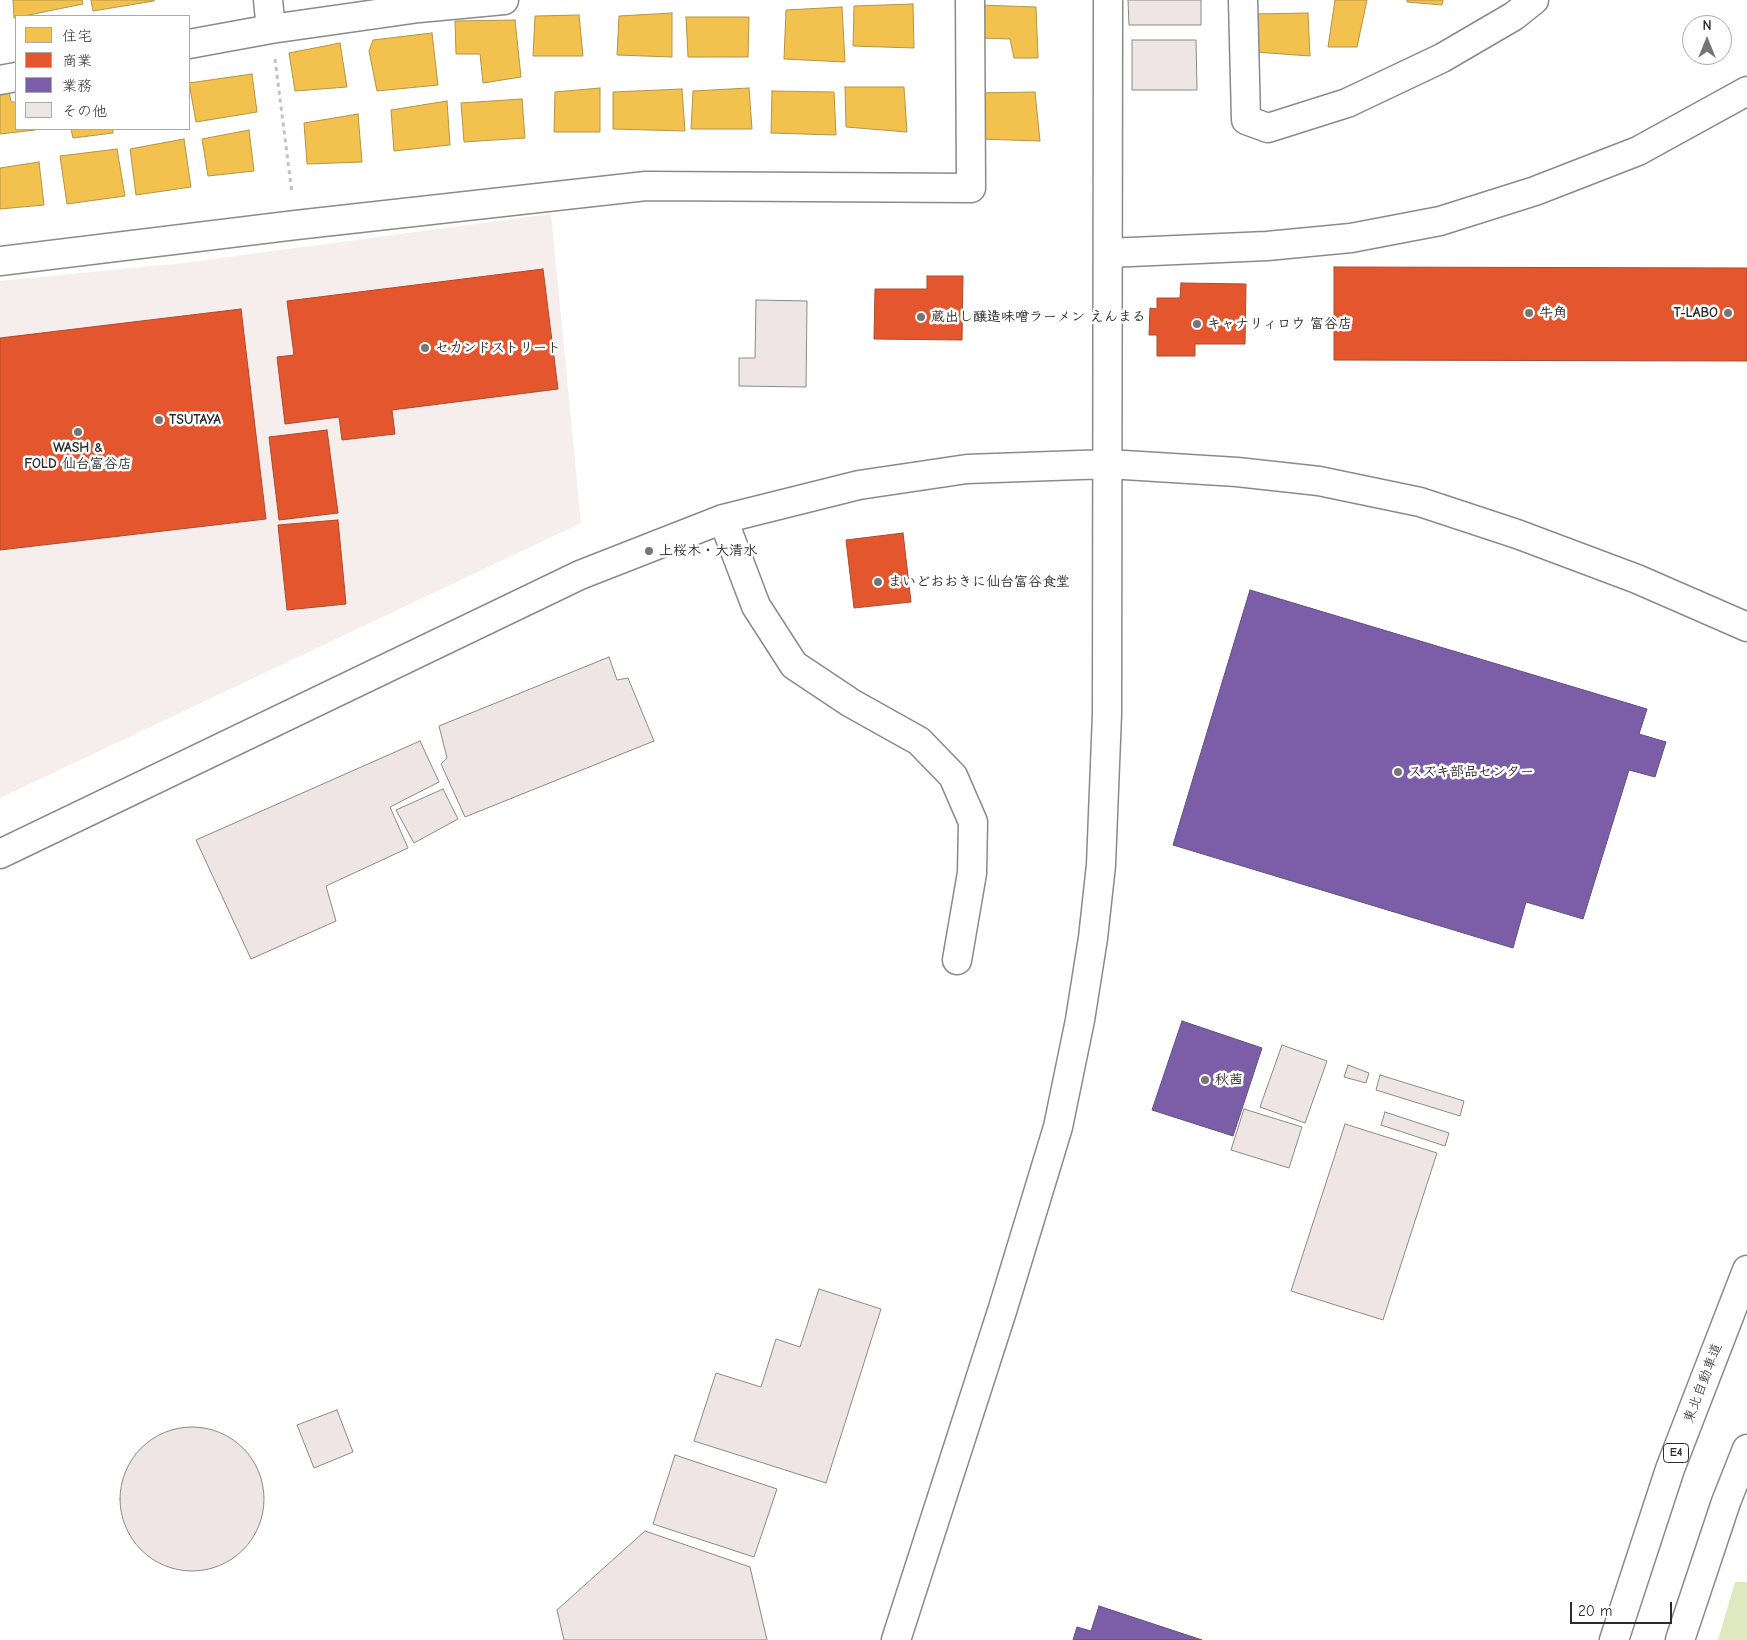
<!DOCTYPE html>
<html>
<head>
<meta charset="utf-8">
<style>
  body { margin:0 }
  #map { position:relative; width:1747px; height:1640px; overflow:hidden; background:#fff; font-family:"Comic Neue","Klee One",sans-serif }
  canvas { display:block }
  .legend { position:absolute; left:15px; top:15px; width:175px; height:115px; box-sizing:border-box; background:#fff; border:1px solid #aaa; margin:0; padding:6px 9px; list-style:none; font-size:15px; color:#2b2b2b }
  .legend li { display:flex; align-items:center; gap:10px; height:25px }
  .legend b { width:25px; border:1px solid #aaa }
  .north { position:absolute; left:1682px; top:15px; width:50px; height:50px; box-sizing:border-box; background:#fff; border:1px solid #aaa; border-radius:50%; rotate:0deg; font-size:14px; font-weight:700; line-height:20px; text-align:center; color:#2b2b2b }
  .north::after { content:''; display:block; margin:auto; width:18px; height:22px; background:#757575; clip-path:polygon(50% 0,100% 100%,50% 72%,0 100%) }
  .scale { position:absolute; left:1570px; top:1602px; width:102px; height:22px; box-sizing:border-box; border:2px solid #2b2b2b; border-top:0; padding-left:6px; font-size:15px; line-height:18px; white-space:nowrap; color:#2b2b2b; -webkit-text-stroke:4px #fff; paint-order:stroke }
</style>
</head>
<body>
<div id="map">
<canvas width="1747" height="1640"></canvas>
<ul class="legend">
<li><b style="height:14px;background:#f2c14e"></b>住宅</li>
<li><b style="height:14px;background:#e4572e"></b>商業</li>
<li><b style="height:14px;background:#7b5ea7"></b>業務</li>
<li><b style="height:14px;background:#eee5e4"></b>その他</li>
</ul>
<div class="north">N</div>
<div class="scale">20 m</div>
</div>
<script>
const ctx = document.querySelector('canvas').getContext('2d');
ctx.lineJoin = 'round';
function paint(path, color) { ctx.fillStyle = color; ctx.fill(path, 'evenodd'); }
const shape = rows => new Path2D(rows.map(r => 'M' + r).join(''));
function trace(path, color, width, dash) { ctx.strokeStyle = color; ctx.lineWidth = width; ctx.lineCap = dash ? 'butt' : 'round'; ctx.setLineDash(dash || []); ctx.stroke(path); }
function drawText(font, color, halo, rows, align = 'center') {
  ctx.font = font + ' "Comic Neue","Klee One",sans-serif'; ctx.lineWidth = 5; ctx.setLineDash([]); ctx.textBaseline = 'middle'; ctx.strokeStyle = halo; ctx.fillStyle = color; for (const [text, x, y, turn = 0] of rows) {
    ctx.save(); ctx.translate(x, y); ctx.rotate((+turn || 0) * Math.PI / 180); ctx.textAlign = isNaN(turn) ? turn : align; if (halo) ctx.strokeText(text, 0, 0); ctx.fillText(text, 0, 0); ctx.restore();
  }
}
paint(shape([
  [551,214,581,523,0,798,0,281,184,263]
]), '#f6eeed');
paint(shape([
  [1735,1582,1747,1582,1747,1640,1718,1640]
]), '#e0e8bf');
const homes = shape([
  [13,0,82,0,83,4,14,18,13,0],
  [91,0,154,0,154,1,93,11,91,0],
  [1335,0,1367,0,1357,47,1328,47,1335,0],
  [1407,0,1443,0,1442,5,1407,2,1407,0],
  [913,4,914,48,853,46,854,6,913,4],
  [979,5,1036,7,1038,58,1014,58,1010,39,980,38,979,5],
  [842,7,845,62,784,59,786,10,842,7],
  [672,13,672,57,617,55,619,16,672,13],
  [1308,13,1310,56,1255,52,1253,14,1308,13],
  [579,15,583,56,533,56,535,16,579,15],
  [686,17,749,17,748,57,688,57,686,17],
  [515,20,521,77,483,83,480,54,456,54,455,21,515,20],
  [432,33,438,85,377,91,369,51,373,40,432,33],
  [340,43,347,87,295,91,289,53,340,43],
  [252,74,257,112,196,122,189,83,252,74],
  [845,87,904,87,907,132,846,127,845,87],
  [600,88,600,132,554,132,555,92,600,88],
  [749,88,752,129,691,129,693,91,749,88],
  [682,89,685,131,613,129,613,92,682,89],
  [9,90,11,102,16,102,16,129,35,130,0,134,0,91,9,90],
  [772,91,834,92,836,135,771,133,772,91],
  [1035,92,1040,141,979,139,977,93,1035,92],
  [522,99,525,138,464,142,461,103,522,99],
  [447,101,450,145,394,151,391,110,447,101],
  [358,114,362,162,307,164,304,123,358,114],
  [71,129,113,129,113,133,73,138,71,129],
  [249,130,254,171,208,176,202,139,249,130],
  [184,139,191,187,136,195,130,149,184,139],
  [117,149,125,196,67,204,60,156,117,149],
  [39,162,44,205,0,209,0,168,39,162]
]);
paint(homes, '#f2c14e');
trace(homes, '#b69444', 1);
const shops = shape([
  [1334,267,1747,268,1747,361,1334,360,1334,267],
  [543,269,558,389,392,410,395,434,342,440,339,417,285,424,277,357,294,355,287,301,543,269],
  [927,276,963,276,962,340,874,339,875,289,927,289,927,276],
  [1181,283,1246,284,1245,344,1195,344,1195,356,1157,356,1157,335,1149,335,1150,308,1157,309,1157,298,1180,298,1181,283],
  [241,309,266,519,0,550,0,338,241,309],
  [327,430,338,513,279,520,269,437,327,430],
  [338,520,346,604,287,610,278,525,338,520],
  [903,533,911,602,854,608,846,540,903,533]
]);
paint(shops, '#e4572e');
trace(shops, '#ac4a2d', 1);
const offices = shape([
  [1250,590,1647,709,1639,734,1666,742,1655,777,1629,770,1583,919,1526,902,1513,948,1173,845,1250,590],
  [1182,1021,1262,1048,1233,1136,1152,1110,1182,1021],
  [1099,1606,1202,1640,1073,1640,1077,1627,1091,1631,1099,1606]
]);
paint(offices, '#7b5ea7');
trace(offices, '#634f82', 1);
const building = shape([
  [1128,0,1201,0,1201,25,1129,25,1128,0],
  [1132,40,1196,40,1197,90,1132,90,1132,40],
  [756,300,807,301,806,387,739,386,739,358,755,358,756,300],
  [609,657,617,680,628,678,654,741,465,817,441,764,447,758,439,726,609,657],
  [420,741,439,782,390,807,408,848,326,886,336,921,251,959,196,840,420,741],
  [443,789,458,819,414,843,396,810,443,789],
  [1282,1045,1327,1061,1305,1123,1260,1107,1282,1045],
  [1348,1065,1369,1073,1366,1083,1344,1077,1348,1065],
  [1380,1075,1464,1101,1460,1116,1376,1090,1380,1075],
  [1244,1109,1302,1127,1289,1168,1231,1150,1244,1109],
  [1385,1112,1449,1133,1445,1146,1381,1125,1385,1112],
  [1345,1124,1437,1153,1383,1320,1291,1291,1345,1124],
  [819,1289,881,1309,826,1483,694,1441,716,1373,761,1387,776,1339,800,1347,819,1289],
  [337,1410,353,1452,314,1468,297,1425,337,1410],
  '120 1499a72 72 0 1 1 144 0a72 72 0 1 1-144 0Z',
  [675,1455,777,1489,754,1557,653,1524,675,1455],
  [645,1531,750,1567,767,1640,564,1640,557,1610,645,1531]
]);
paint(building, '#eee5e4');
trace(building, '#8a8a8a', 1);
const minor = shape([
  [268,0,271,29],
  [1243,0,1246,120,1268,128,1347,103,1442,58,1514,16,1534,0],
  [189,44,271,29,419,8,504,0],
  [0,80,16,77],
  [1108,253,1267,246,1351,238,1440,221,1535,191,1638,151,1747,91],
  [0,261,296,225,646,186,971,188,970,0],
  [723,519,756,606,794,665,851,703,919,741,953,776,973,822,972,873,957,960],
  [0,854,580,575,723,519,859,485,967,469,1108,464,1237,472,1319,481,1420,502,1517,534,1637,579,1747,627],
  [896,1640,1003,1308,1058,1127,1080,1020,1093,938,1101,865,1107,714,1108,0]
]);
const highway = shape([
  [1614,1640,1670,1469,1747,1270],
  [1680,1640,1726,1502,1747,1449]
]);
trace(minor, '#8a8a8a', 31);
trace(highway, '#8a8a8a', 31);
trace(shape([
  [275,59,292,194]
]), '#c2c2c2', 3, [4, 4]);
trace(minor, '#fff', 28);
trace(highway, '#fff', 28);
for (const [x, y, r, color] of [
  [1529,313,5,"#757575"],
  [1728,313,5,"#757575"],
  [921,317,5,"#757575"],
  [1197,324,5,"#757575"],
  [425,348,5,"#757575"],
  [159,420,5,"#757575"],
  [78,432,5,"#757575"],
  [649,551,5,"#757575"],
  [878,582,5,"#757575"],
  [1398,772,5,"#757575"],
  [1205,1080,5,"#757575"]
]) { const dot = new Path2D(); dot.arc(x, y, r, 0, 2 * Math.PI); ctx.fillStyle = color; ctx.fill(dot); trace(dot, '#fff', 2); }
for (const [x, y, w] of [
  [1676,1453,25]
]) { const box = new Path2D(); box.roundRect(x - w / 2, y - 9.5, w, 19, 4); ctx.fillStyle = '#fff'; ctx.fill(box); trace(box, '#2b2b2b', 1); }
drawText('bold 12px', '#2b2b2b', null, [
  ["E4",1676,1453]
]);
drawText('bold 14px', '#2b2b2b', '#fff', [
  ["牛角",1539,313],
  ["T-LABO",1718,313,"right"],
  ["蔵出し醸造味噌ラーメン えんまる",931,317],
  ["キャナリィロウ 富谷店",1207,324],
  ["セカンドストリート",435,348],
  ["TSUTAYA",169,420],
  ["WASH &",78,448,"center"],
  ["FOLD 仙台富谷店",78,464,"center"],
  ["上桜木・大清水",659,551],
  ["まいどおおきに仙台富谷食堂",888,582],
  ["スズキ部品センター",1408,772],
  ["秋茜",1215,1080]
], 'left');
drawText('14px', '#2b2b2b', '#fff', [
  ["東北自動車道",1703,1383,-69]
]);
</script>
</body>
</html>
